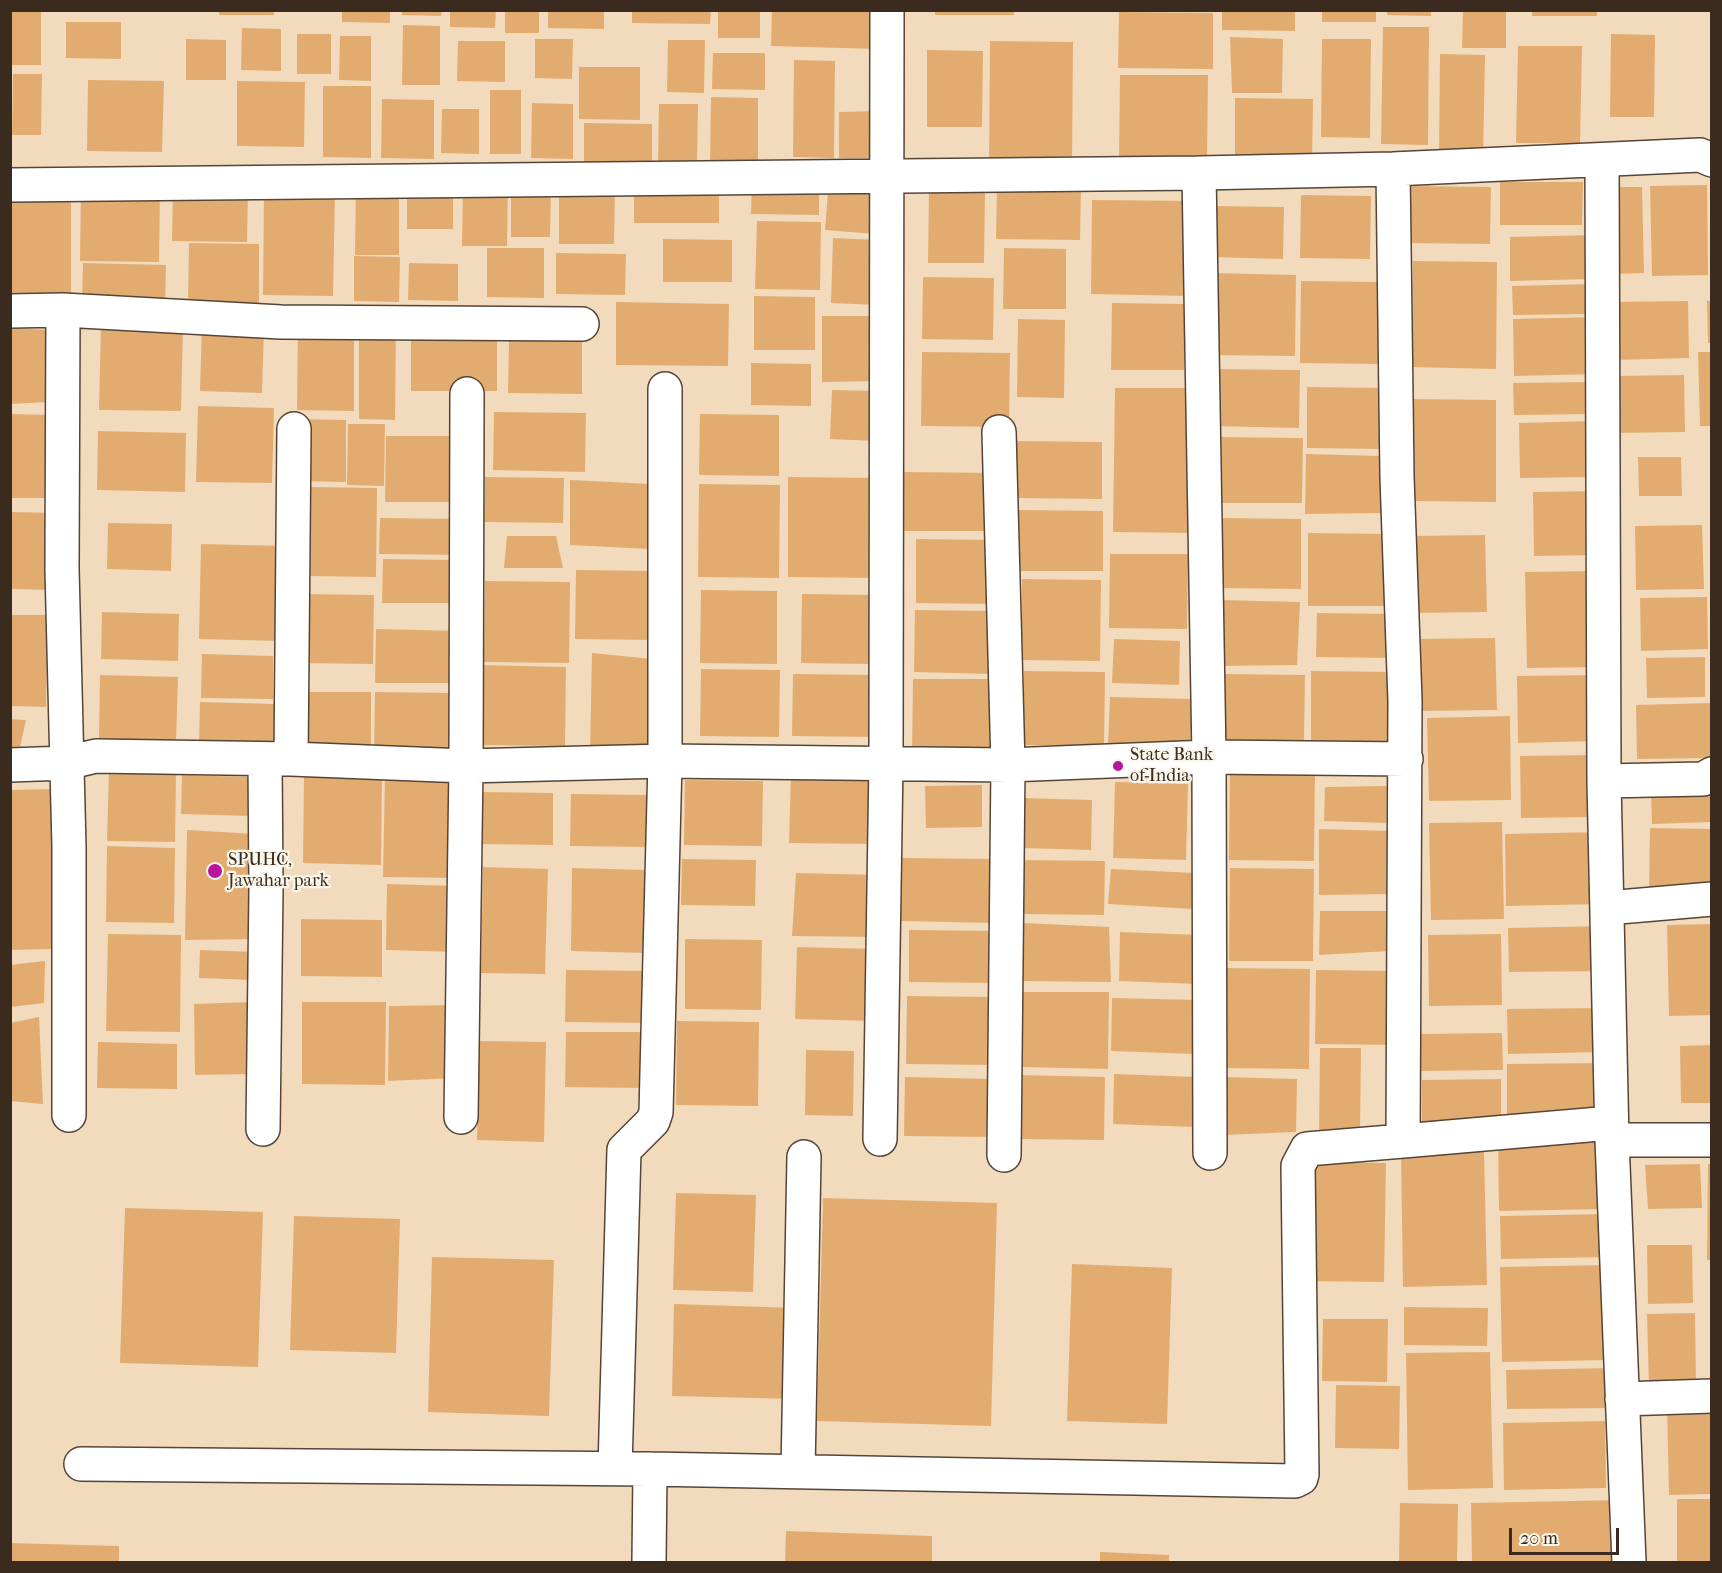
<!DOCTYPE html>
<html>
<head>
<meta charset="utf-8">
<style>
  body { margin:0 }
  #map { position:relative; width:1722px; height:1573px; overflow:hidden; background:#f2dbbc; font-family:"IM FELL French Canon",serif }
  canvas { display:block }
  .frame { position:absolute; inset:0; border:12px solid #3b2a1e; pointer-events:none }
  .scale { position:absolute; left:1509px; top:1528px; width:110px; height:27px; box-sizing:border-box; border:3px solid #3b2a1e; border-top:0; padding-left:8px; font-size:18px; line-height:21px; white-space:nowrap; color:#3b2a1e; -webkit-text-stroke:4px #fbf7ec; paint-order:stroke }
</style>
</head>
<body>
<div id="map">
<canvas width="1722" height="1573"></canvas>
<div class="frame"></div>
<div class="scale">20 m</div>
</div>
<script>
const ctx = document.querySelector('canvas').getContext('2d');
ctx.lineJoin = 'round';
function paint(path, color) { ctx.fillStyle = color; ctx.fill(path, 'evenodd'); }
const shape = rows => new Path2D(rows.map(r => 'M' + r).join(''));
function trace(path, color, width, dash) { ctx.strokeStyle = color; ctx.lineWidth = width; ctx.lineCap = dash ? 'butt' : 'round'; ctx.setLineDash(dash || []); ctx.stroke(path); }
function drawText(font, color, halo, rows, align = 'center') {
  ctx.font = font + ' "IM FELL French Canon",serif'; ctx.lineWidth = 4.5; ctx.setLineDash([]); ctx.textBaseline = 'middle'; ctx.strokeStyle = halo; ctx.fillStyle = color; for (const [text, x, y, turn = 0] of rows) {
    ctx.save(); ctx.translate(x, y); ctx.rotate((+turn || 0) * Math.PI / 180); ctx.textAlign = isNaN(turn) ? turn : align; if (halo) ctx.strokeText(text, 0, 0); ctx.fillText(text, 0, 0); ctx.restore();
  }
}
paint(shape([
  [10,10,41,10,41,65,10,65],
  [219,10,274,10,274,15,219,15],
  [342,10,390,10,390,23,342,22],
  [402,10,442,10,441,16,402,15],
  [450,10,496,10,495,28,450,27],
  [505,10,539,10,539,33,505,33],
  [548,10,604,10,604,29,548,28],
  [632,10,711,10,710,24,632,23],
  [718,10,760,10,760,38,718,38],
  [772,10,878,10,877,49,771,46],
  [935,10,1014,10,1014,15,935,15],
  [1222,10,1295,10,1295,31,1222,30],
  [1322,10,1376,10,1376,22,1322,22],
  [1387,10,1431,10,1431,16,1387,15],
  [1463,10,1506,10,1506,48,1462,48],
  [1532,10,1597,10,1597,16,1532,16],
  [1119,12,1213,13,1213,69,1118,68],
  [66,22,121,22,121,59,66,58],
  [403,25,440,26,440,85,402,85],
  [1383,27,1429,27,1428,145,1381,144],
  [242,28,281,29,281,71,241,70],
  [297,34,331,34,331,74,297,74],
  [1611,34,1655,35,1654,117,1610,117],
  [340,36,371,36,371,81,339,80],
  [1230,37,1283,39,1282,93,1232,93],
  [186,39,226,40,226,80,186,80],
  [535,39,573,39,572,79,535,78],
  [1322,39,1371,39,1370,138,1321,137],
  [668,40,705,40,704,93,667,92],
  [458,41,505,41,505,82,457,81],
  [990,41,1073,42,1072,165,989,164],
  [1518,46,1582,46,1580,143,1516,143],
  [927,50,983,51,982,127,927,127],
  [713,53,765,53,765,90,712,89],
  [1440,54,1485,55,1483,158,1439,157],
  [794,60,835,61,834,158,793,157],
  [579,67,640,67,640,120,579,119],
  [13,74,42,74,41,135,12,135],
  [1120,75,1208,75,1207,159,1119,159],
  [88,80,164,81,162,152,87,151],
  [237,81,305,82,304,147,237,146],
  [323,86,371,86,371,158,323,157],
  [490,90,521,90,521,154,490,154],
  [711,97,758,98,758,166,710,165],
  [1235,98,1313,99,1312,165,1235,164],
  [382,99,434,100,434,159,381,158],
  [532,103,573,104,573,159,531,158],
  [659,104,698,104,697,164,658,163],
  [442,109,479,109,479,154,441,153],
  [878,111,879,158,839,158,839,112],
  [584,123,652,124,652,166,584,165],
  [752,179,819,179,819,215,751,214],
  [829,179,879,183,875,234,825,230],
  [508,182,507,246,462,246,463,183],
  [1500,182,1583,182,1582,225,1500,225],
  [356,183,399,184,399,255,355,255],
  [634,183,719,184,719,223,634,223],
  [407,184,453,185,453,229,407,229],
  [559,184,615,184,614,244,559,244],
  [997,185,1081,185,1080,240,996,239],
  [1707,185,1708,275,1652,276,1650,186],
  [511,186,551,187,550,237,511,237],
  [1407,186,1491,187,1490,244,1406,243],
  [81,187,160,189,159,262,80,261],
  [1608,187,1642,187,1644,273,1609,274],
  [173,188,248,189,247,242,172,241],
  [929,190,985,191,984,263,928,263],
  [264,192,335,193,333,296,263,295],
  [10,195,71,197,71,305,10,304],
  [1301,195,1371,196,1370,259,1300,258],
  [1092,200,1191,201,1190,296,1091,294],
  [1212,206,1284,207,1283,259,1211,257],
  [757,221,821,222,820,290,755,289],
  [1592,235,1593,279,1510,281,1510,237],
  [833,238,880,240,877,305,831,303],
  [663,239,732,240,732,282,663,282],
  [189,243,259,244,259,304,188,303],
  [487,248,544,248,544,298,487,297],
  [1004,248,1066,249,1066,309,1003,309],
  [556,253,626,254,625,295,556,294],
  [354,256,400,257,399,302,354,301],
  [1413,261,1497,262,1496,369,1412,367],
  [83,263,166,265,165,309,82,307],
  [409,263,458,264,458,301,408,300],
  [1212,273,1296,275,1295,356,1211,355],
  [923,277,994,278,993,340,922,339],
  [1301,281,1379,282,1378,364,1300,363],
  [1591,284,1592,314,1513,315,1512,286],
  [754,296,815,297,815,350,754,350],
  [1688,301,1689,358,1612,360,1611,302],
  [1707,301,1712,301,1712,343,1708,343],
  [616,302,729,304,728,366,616,365],
  [1112,303,1185,304,1184,370,1111,370],
  [822,316,878,316,879,381,822,382],
  [1596,317,1597,374,1514,376,1513,319],
  [1018,319,1065,320,1064,398,1017,397],
  [101,324,183,325,181,411,99,410],
  [359,324,396,324,395,420,359,419],
  [202,325,264,327,262,393,200,391],
  [298,325,354,326,354,411,297,410],
  [411,326,497,327,497,391,411,391],
  [10,328,50,330,48,402,10,404],
  [509,340,582,341,582,394,508,393],
  [922,352,1010,353,1009,427,921,426],
  [1698,352,1712,352,1712,426,1700,426],
  [751,363,811,364,811,406,751,405],
  [1213,369,1300,370,1299,428,1212,426],
  [1684,375,1685,432,1615,433,1614,376],
  [1591,382,1592,414,1514,415,1513,383],
  [1307,387,1385,388,1384,449,1307,448],
  [1115,388,1193,388,1192,533,1113,532],
  [832,390,877,391,875,441,830,439],
  [1413,399,1496,400,1496,502,1412,501],
  [198,406,274,408,272,483,196,482],
  [494,412,586,413,585,472,493,470],
  [10,414,52,415,49,498,10,498],
  [700,414,779,415,779,476,699,475],
  [296,419,346,420,346,482,295,481],
  [1591,421,1592,477,1520,478,1519,423],
  [348,424,385,424,384,486,347,485],
  [98,431,186,433,185,492,97,490],
  [386,436,463,436,463,502,385,502],
  [1215,437,1303,438,1302,503,1215,503],
  [1016,441,1102,442,1102,499,1015,498],
  [1306,454,1381,456,1382,513,1305,514],
  [1638,457,1681,457,1682,496,1639,496],
  [904,472,995,473,994,531,904,531],
  [485,477,564,478,563,523,484,522],
  [788,477,878,478,877,578,788,577],
  [570,480,651,484,650,549,570,545],
  [699,484,780,485,779,578,698,577],
  [310,487,377,488,376,577,309,576],
  [1596,491,1597,555,1534,556,1533,492],
  [1018,510,1103,511,1103,571,1018,571],
  [10,512,55,513,53,590,10,589],
  [380,518,461,519,461,555,379,554],
  [1220,518,1301,519,1301,589,1220,588],
  [108,523,172,524,171,571,107,569],
  [1702,525,1704,589,1636,590,1635,526],
  [1308,533,1389,534,1388,606,1308,606],
  [1485,535,1487,612,1415,613,1413,536],
  [507,536,556,536,563,568,504,568],
  [916,539,994,540,994,604,916,603],
  [201,544,283,546,281,641,199,639],
  [1110,554,1188,554,1187,629,1109,628],
  [383,559,457,560,457,603,382,603],
  [576,570,656,571,655,640,575,639],
  [1595,571,1597,667,1527,668,1525,572],
  [1022,579,1101,580,1100,661,1022,660],
  [485,581,570,582,569,663,484,662],
  [701,590,777,591,777,664,700,663],
  [301,594,374,595,373,664,300,663],
  [802,594,873,595,872,664,801,663],
  [1707,597,1708,649,1641,651,1640,598],
  [1219,600,1300,602,1297,665,1218,666],
  [915,610,992,611,992,674,914,672],
  [102,612,179,614,178,661,101,659],
  [1317,613,1392,614,1391,658,1316,657],
  [10,615,48,615,46,707,10,706],
  [376,629,461,631,461,683,375,683],
  [1495,638,1497,710,1418,711,1416,639],
  [1114,639,1180,641,1179,685,1112,683],
  [592,653,652,659,649,751,590,753],
  [202,654,273,656,273,699,201,698],
  [1705,657,1705,697,1647,698,1646,658],
  [479,665,566,667,565,746,479,745],
  [701,669,780,670,779,737,700,736],
  [1024,671,1105,672,1104,746,1023,745],
  [1311,671,1396,672,1395,744,1311,743],
  [793,674,875,675,874,737,792,736],
  [1219,674,1305,675,1304,742,1218,741],
  [100,675,178,677,176,742,99,740],
  [1598,675,1599,741,1518,743,1517,676],
  [913,679,996,679,995,758,912,757],
  [298,692,371,692,371,747,298,747],
  [375,692,452,693,451,753,374,752],
  [1110,697,1192,699,1190,748,1108,745],
  [200,702,275,704,275,747,199,746],
  [1712,703,1712,758,1637,759,1636,705],
  [1510,716,1511,800,1429,801,1427,718],
  [10,719,26,720,20,747,10,747],
  [1593,755,1594,817,1521,818,1520,756],
  [109,770,176,772,175,842,107,841],
  [1230,770,1315,771,1314,861,1229,860],
  [304,774,382,775,381,865,303,863],
  [385,774,459,777,459,878,383,877],
  [791,774,876,776,874,844,789,843],
  [182,775,252,777,252,816,181,814],
  [685,780,763,781,762,846,684,845],
  [1115,782,1188,784,1186,860,1113,858],
  [982,785,982,827,926,828,925,786],
  [1387,786,1386,823,1324,821,1325,787],
  [53,789,54,949,10,950,10,790],
  [478,792,553,793,553,845,477,844],
  [1712,792,1712,822,1652,824,1651,793],
  [571,794,651,795,651,847,570,846],
  [1022,798,1092,800,1091,850,1021,848],
  [1502,822,1504,919,1431,920,1429,823],
  [1650,828,1712,829,1711,894,1649,893],
  [1319,829,1392,831,1392,894,1319,895],
  [187,830,255,834,255,939,185,940],
  [1602,832,1603,904,1506,906,1505,834],
  [107,846,175,848,174,923,106,922],
  [901,858,994,859,993,923,901,921],
  [682,859,756,860,755,906,681,905],
  [1021,860,1105,861,1104,915,1021,914],
  [483,867,548,869,545,974,481,973],
  [572,868,648,870,646,953,571,951],
  [1230,868,1314,869,1313,961,1229,961],
  [1111,869,1194,873,1193,909,1108,904],
  [796,873,877,875,877,937,792,936],
  [387,884,458,886,457,952,386,950],
  [1320,911,1387,911,1389,951,1319,955],
  [301,919,382,920,382,977,301,976],
  [1024,923,1109,927,1111,982,1023,981],
  [1712,924,1712,1015,1669,1016,1667,925],
  [1604,926,1605,971,1509,972,1508,928],
  [909,930,1000,931,999,983,909,982],
  [1120,932,1200,935,1199,984,1119,981],
  [108,934,181,935,180,1032,106,1031],
  [1501,934,1502,1005,1429,1006,1428,935],
  [685,939,762,940,761,1010,685,1009],
  [797,947,876,949,875,1021,795,1019],
  [200,950,255,952,255,980,199,978],
  [45,961,44,1003,10,1007,10,965],
  [1221,968,1310,969,1309,1069,1220,1068],
  [566,970,651,971,650,1023,565,1022],
  [1316,970,1396,971,1396,1045,1315,1044],
  [1023,992,1109,992,1108,1069,1022,1067],
  [907,996,991,997,990,1065,906,1064],
  [1112,998,1199,1000,1196,1054,1111,1051],
  [251,1002,254,1074,195,1075,194,1004],
  [302,1002,386,1002,385,1085,302,1084],
  [456,1005,455,1078,388,1081,389,1006],
  [1604,1008,1605,1052,1508,1054,1507,1009],
  [39,1017,43,1104,10,1101,10,1023],
  [677,1021,759,1022,758,1106,676,1105],
  [566,1032,645,1032,645,1088,565,1087],
  [1502,1033,1503,1070,1420,1071,1419,1034],
  [479,1041,546,1042,544,1142,477,1140],
  [98,1042,177,1044,177,1089,97,1088],
  [1712,1045,1712,1103,1681,1103,1680,1046],
  [1320,1048,1361,1048,1360,1132,1319,1132],
  [806,1050,854,1051,853,1116,805,1115],
  [1602,1063,1603,1115,1507,1117,1507,1064],
  [1114,1074,1196,1077,1195,1127,1113,1124],
  [1020,1075,1105,1077,1104,1140,1019,1139],
  [905,1077,992,1079,991,1137,904,1136],
  [1224,1077,1297,1079,1296,1132,1223,1135],
  [1501,1079,1501,1121,1422,1122,1422,1080],
  [1603,1139,1604,1209,1499,1211,1498,1141],
  [1484,1151,1487,1285,1403,1287,1401,1153],
  [1306,1162,1386,1163,1384,1282,1304,1281],
  [1700,1164,1702,1208,1648,1209,1645,1165],
  [1708,1164,1712,1164,1712,1260,1707,1260],
  [676,1193,756,1195,753,1292,673,1290],
  [823,1198,997,1203,991,1426,817,1421],
  [125,1208,263,1212,258,1367,120,1363],
  [1609,1214,1610,1257,1501,1259,1500,1216],
  [294,1216,400,1219,396,1353,290,1350],
  [1647,1245,1692,1245,1693,1303,1648,1304],
  [432,1257,554,1260,549,1416,428,1412],
  [1072,1264,1172,1268,1167,1424,1067,1421],
  [1608,1265,1610,1360,1502,1362,1500,1267],
  [674,1304,797,1308,795,1399,672,1396],
  [1404,1307,1488,1308,1487,1346,1404,1345],
  [1695,1313,1696,1385,1649,1386,1647,1314],
  [1323,1319,1388,1319,1387,1382,1322,1381],
  [1490,1352,1493,1488,1408,1490,1406,1353],
  [1615,1368,1615,1408,1507,1409,1506,1370],
  [1336,1385,1400,1386,1399,1449,1335,1448],
  [1712,1401,1712,1494,1669,1495,1667,1404],
  [1605,1421,1606,1488,1504,1490,1503,1423],
  [1677,1499,1712,1499,1712,1562,1677,1562],
  [1623,1500,1625,1562,1472,1562,1471,1503],
  [1400,1503,1458,1504,1457,1562,1399,1562],
  [786,1531,932,1536,932,1562,785,1562],
  [10,1543,119,1546,119,1562,10,1562],
  [1100,1552,1169,1555,1169,1562,1100,1562]
]), '#e2ac70');
const minor = shape([
  [1602,161,1604,781,1612,1140,1629,1562],
  [1393,169,1397,477,1405,701,1403,1141,1611,1123],
  [1199,173,1209,757,1210,1153],
  [10,185,1199,173,1393,169,1700,155,1712,160],
  [63,310,62,569,69,847,69,1115],
  [10,311,63,310,281,322,582,324],
  [999,432,1008,765,1004,1155],
  [291,759,294,429],
  [10,765,66,763,96,756,291,759,466,766,665,761,1008,765,1209,757,1406,759],
  [1604,781,1703,779,1712,774],
  [1607,908,1712,899],
  [461,1117,466,766,467,394],
  [263,1129,266,888,265,760],
  [880,1139,886,763,887,10],
  [1612,1140,1712,1140],
  [1622,1399,1712,1396],
  [81,1464,650,1469,1295,1481,1301,1478,1302,1474,1298,1166,1307,1149,1403,1141],
  [615,1468,624,1150,653,1121,656,1112,665,761,665,389],
  [798,1471,804,1157],
  [649,1562,650,1469]
]);
trace(minor, '#564536', 36);
trace(minor, '#fff', 33);
for (const [x, y, r, color] of [
  [1118,766,6,"#b5179e"],
  [215,871,8,"#b5179e"]
]) { const dot = new Path2D(); dot.arc(x, y, r, 0, 2 * Math.PI); ctx.fillStyle = color; ctx.fill(dot); trace(dot, '#fbf7ec', 2); }
drawText('18px', '#3b2a1e', '#fbf7ec', [
  ["State Bank",1130,756],
  ["of India",1130,777],
  ["SPUHC,",228,861],
  ["Jawahar park",228,882]
], 'left');
</script>
</body>
</html>
